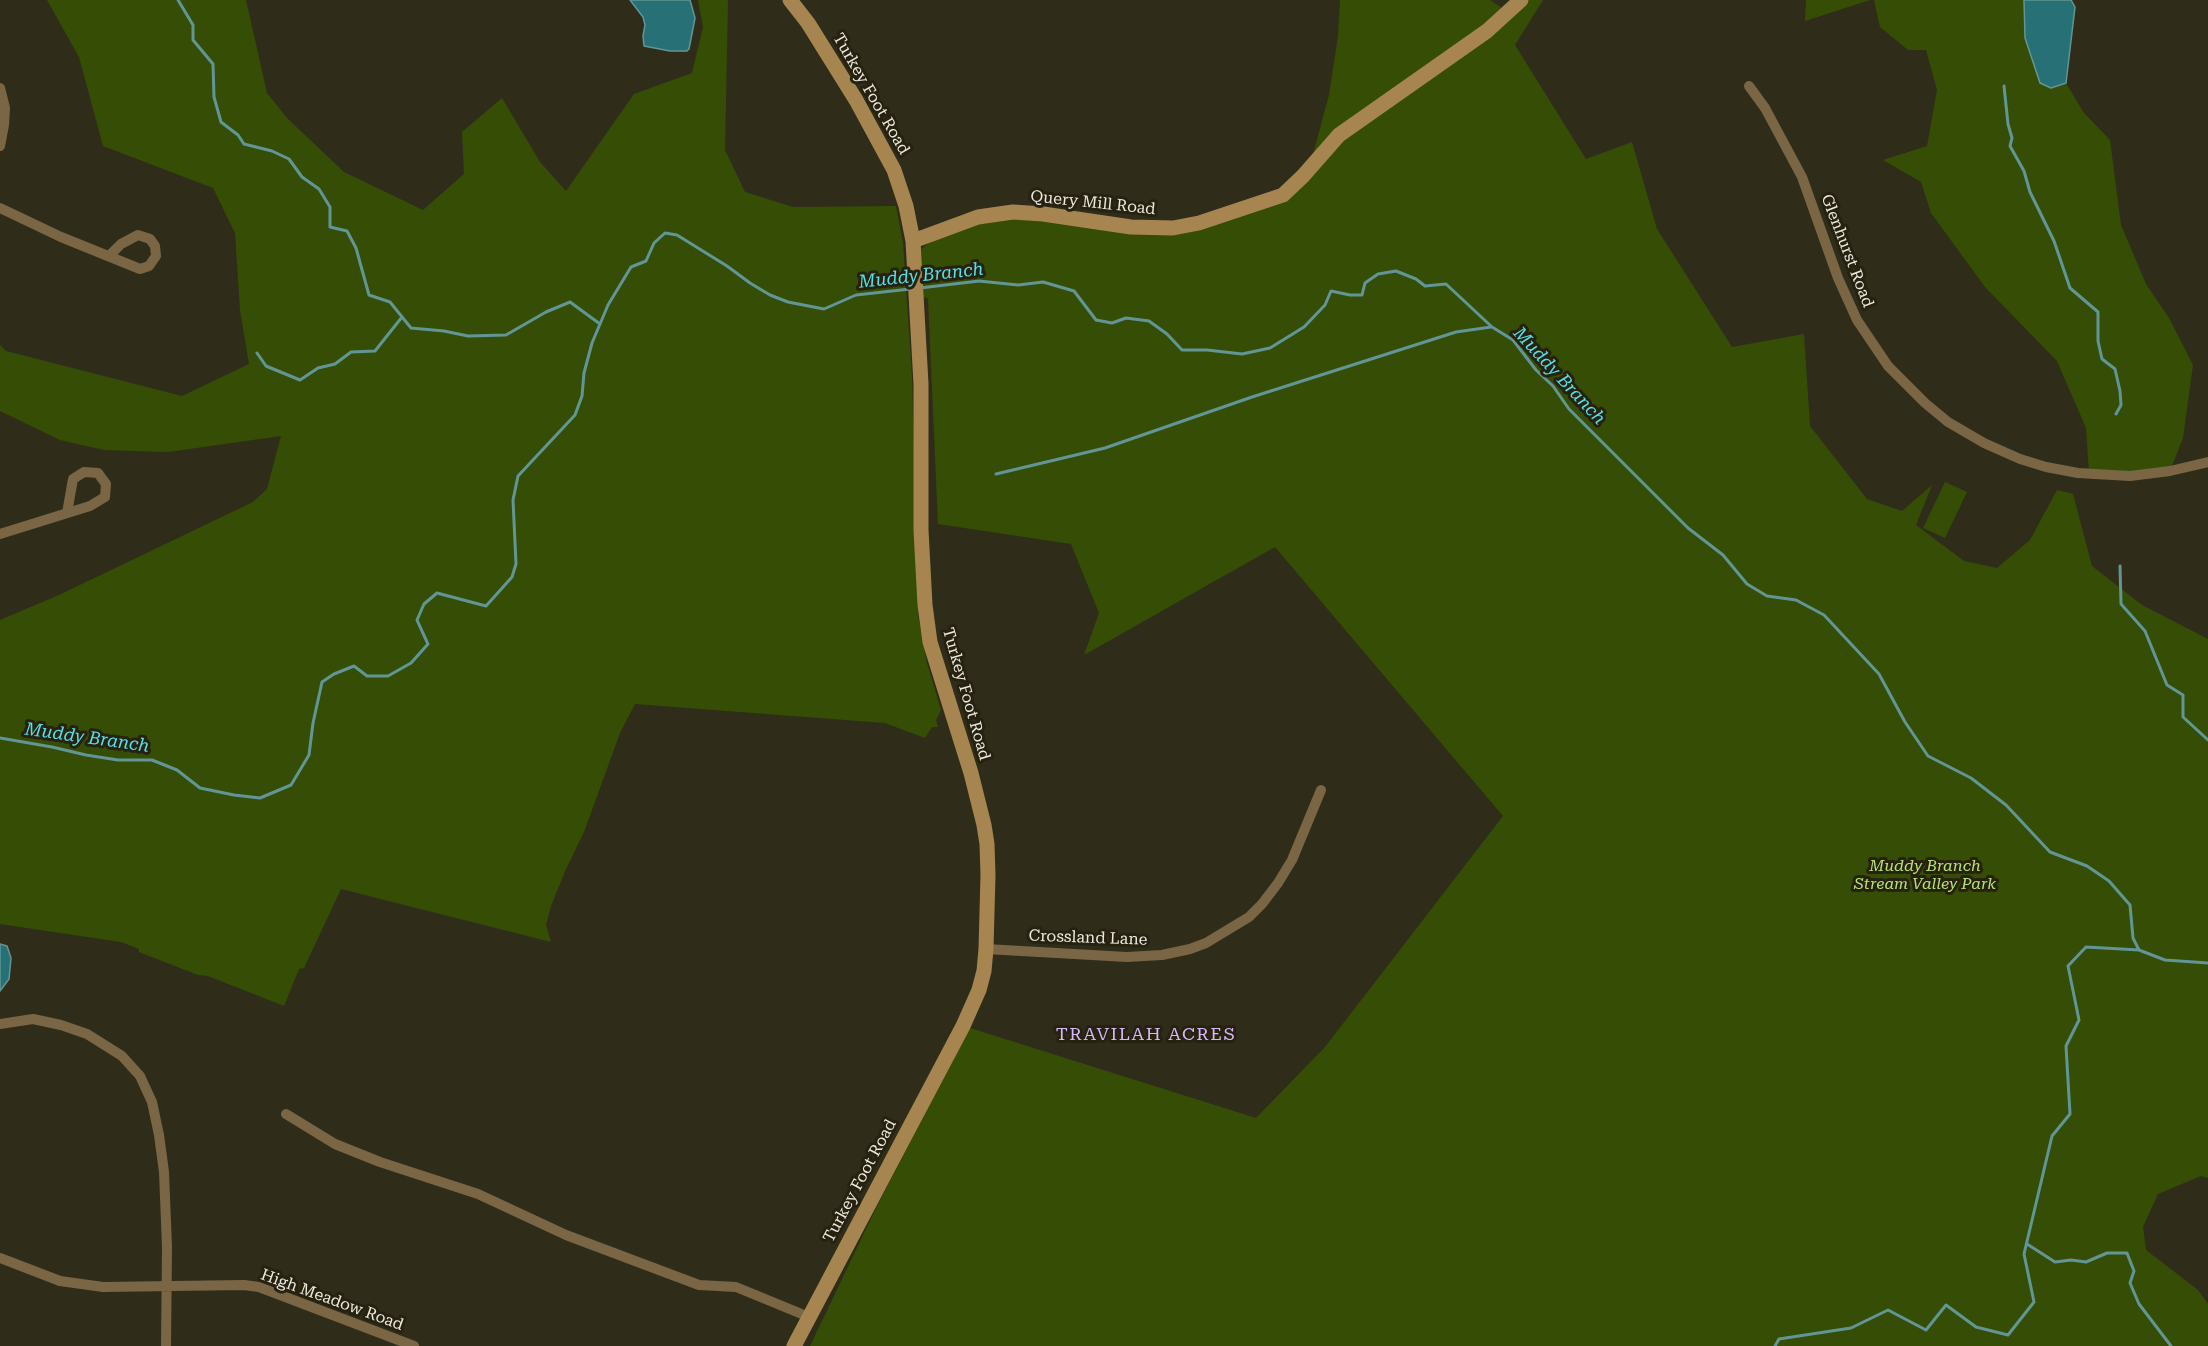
<!DOCTYPE html>
<html>
<head>
<meta charset="utf-8">
<style>
  body { margin:0 }
  canvas { display:block; background:#302c1a }
</style>
</head>
<body>
<canvas width="2208" height="1346"></canvas>
<script>
const ctx = document.querySelector('canvas').getContext('2d');
ctx.lineJoin = 'round';
function paint(path, color) { ctx.fillStyle = color; ctx.fill(path, 'evenodd'); }
const shape = rows => new Path2D(rows.map(r => 'M' + r).join(''));
function trace(path, color, width, dash) { ctx.strokeStyle = color; ctx.lineWidth = width; ctx.lineCap = dash ? 'butt' : 'round'; ctx.setLineDash(dash || []); ctx.stroke(path); }
function drawText(font, color, halo, rows, align = 'center') {
  ctx.font = font + ' "Roboto Serif",serif'; ctx.lineWidth = 6; ctx.setLineDash([]); ctx.textBaseline = 'middle'; ctx.strokeStyle = halo; ctx.fillStyle = color; for (const [text, x, y, turn = 0] of rows) {
    ctx.save(); ctx.translate(x, y); ctx.rotate((+turn || 0) * Math.PI / 180); ctx.textAlign = isNaN(turn) ? turn : align; if (halo) ctx.strokeText(text, 0, 0); ctx.fillText(text, 0, 0); ctx.restore();
  }
}
paint(shape([
  [47,0,246,0,267,93,287,118,344,172,423,210,464,174,462,132,502,98,540,162,566,191,634,94,692,73,703,27,698,0,728,0,725,150,745,192,793,207,896,206,903,243,912,376,918,615,927,663,941,710,936,720,938,727,932,727,925,738,885,723,635,704,620,733,584,832,566,869,551,906,546,925,551,942,341,889,304,968,299,969,284,1006,208,976,198,975,139,952,139,949,121,942,0,924,0,620,59,595,253,502,267,489,281,436,168,452,104,450,60,440,0,411,0,345,6,351,182,396,249,364,240,310,235,233,213,188,103,146,79,57],
  [1340,0,1490,0,1508,12,1521,0,1543,0,1515,45,1586,159,1632,142,1657,229,1732,347,1804,334,1810,426,1867,499,1902,511,1932,485,1916,525,1964,561,1997,568,2030,540,2057,490,2073,494,2092,566,2142,605,2208,639,2208,1178,2201,1176,2158,1194,2143,1227,2146,1250,2198,1290,2208,1304,2208,1346,810,1346,878,1204,970,1028,1256,1118,1325,1047,1503,816,1275,547,1084,655,1099,613,1071,544,938,524,928,298,922,297,921,249,932,241,980,224,1012,220,1046,219,1175,233,1306,180,1329,95,1338,36],
  [1806,0,1870,0,1805,21],
  [1874,0,2024,0,2025,38,2051,88,2066,83,2084,113,2110,140,2121,225,2146,284,2169,318,2193,365,2183,438,2170,471,2089,473,2086,428,2057,361,1985,287,1931,213,1921,182,1883,160,1927,146,1937,90,1926,50,1908,50,1880,27],
  [1945,482,1967,492,1945,538,1923,528]
]), '#354d05');
const water = shape([
  [630,0,690,0,695,18,689,49,687,51,670,51,644,46,643,36,645,25,643,17,630,0],
  [2024,0,2071,0,2075,7,2066,83,2051,88,2040,83,2025,38,2024,0],
  [0,944,7,946,11,958,9,979,0,991,0,944]
]);
paint(water, '#277176');
trace(water, '#629595', 1.5);
trace(shape([
  [178,0,193,25,193,40,213,64,214,97,221,122,238,135,244,144,272,151,289,159,302,177,319,189,330,207,330,227,347,231,356,248,369,295,390,302,411,328,444,331,468,336,506,335,546,312,570,302,600,324],
  [2004,86,2008,124,2012,138,2010,146,2024,171,2030,192,2054,241,2070,288,2098,312,2098,341,2102,359,2115,369,2120,391,2121,405,2116,414],
  [920,288,979,281,1018,285,1043,282,1074,291,1096,320,1112,323,1126,318,1149,321,1167,334,1182,350,1207,350,1242,354,1270,348,1304,327,1325,305,1331,291,1350,295,1362,295,1365,283,1378,274,1396,271,1416,279,1425,286,1446,284,1492,327,1513,340,1536,370,1553,386,1569,409,1688,528,1723,555,1747,584,1767,596,1796,600,1824,615,1879,674,1905,722,1928,756,1971,778,2006,805,2050,852,2087,866,2109,881,2130,905,2133,938,2139,950,2165,960,2208,963],
  [257,353,266,366,300,380,318,368,335,364,351,352,375,351,402,317],
  [996,474,1105,448,1252,397,1456,332,1491,327],
  [2120,566,2121,604,2145,631,2167,685,2183,695,2183,717,2208,740],
  [0,738,52,747,86,755,118,760,152,760,177,770,200,788,234,795,260,798,291,785,309,755,313,723,322,682,334,674,354,666,367,676,388,676,411,663,428,644,417,620,424,604,437,593,486,606,512,577,516,564,513,500,518,476,575,415,582,396,584,373,592,343,608,305,631,267,646,261,654,243,665,233,677,235,727,266,750,283,770,295,788,302,824,309,856,295,910,289],
  [2027,1244,2055,1262,2071,1260,2086,1262,2107,1253,2127,1253,2134,1271,2130,1283,2139,1304,2171,1346],
  [1775,1346,1779,1339,1851,1328,1888,1310,1926,1330,1946,1305,1976,1327,2008,1335,2034,1302,2024,1254,2052,1136,2070,1114,2066,1046,2079,1020,2068,966,2086,947,2139,950]
]), '#629595', 3);
trace(shape([
  [1749,86,1765,108,1802,177,1838,278,1857,320,1888,366,1925,403,1948,422,1984,443,2020,459,2046,467,2078,473,2130,476,2170,471,2208,462],
  [0,88,5,108,4,125,0,146],
  [0,208,61,237,140,269,149,266,156,256,155,246,150,239,138,235,121,244,109,256],
  [0,534,90,506,105,497,106,484,98,473,84,472,73,479,67,513],
  [986,949,1127,957,1162,955,1190,949,1206,943,1249,917,1262,904,1278,883,1292,860,1321,790],
  [0,1024,33,1019,61,1025,87,1034,122,1056,140,1076,152,1102,159,1135,164,1172,167,1247,166,1346],
  [286,1114,335,1144,380,1162,478,1194,566,1235,699,1285,736,1287,809,1317],
  [0,1258,60,1281,103,1287,244,1285,259,1287,414,1346]
]), '#7a6545', 10);
trace(shape([
  [790,0,808,23,856,100,894,170,906,206,913,241,921,384,921,530,925,605,930,642,971,773,984,825,987,844,988,875,986,949,984,971,979,990,963,1026,794,1346],
  [913,241,978,217,1013,212,1043,214,1131,227,1173,228,1199,223,1283,195,1303,176,1339,135,1487,31,1521,0]
]), '#a68550', 15);
drawText('16px', '#ebe8dd', '#272210', [
  ["Turkey Foot Road",871,94,60],
  ["Query Mill Road",1093,203,6],
  ["Glenhurst Road",1847,251,69],
  ["Turkey Foot Road",966,694,74],
  ["Crossland Lane",1088,938,2],
  ["Turkey Foot Road",860,1181,-62],
  ["High Meadow Road",332,1300,20]
]);
drawText('italic 16px', '#b6e373', '#272210', [
  ["Muddy Branch",1925,866],
  ["Stream Valley Park",1925,884]
]);
drawText('italic 18px', '#54e1e9', '#272210', [
  ["Muddy Branch",921,276,-6],
  ["Muddy Branch",1559,376,47],
  ["Muddy Branch",87,738,8]
]);
ctx.letterSpacing = '1.5px';
drawText('18px', '#d7b7fc', '#272210', [
  ["TRAVILAH ACRES",1146,1035]
]);
ctx.letterSpacing = '0px';
</script>
</body>
</html>
